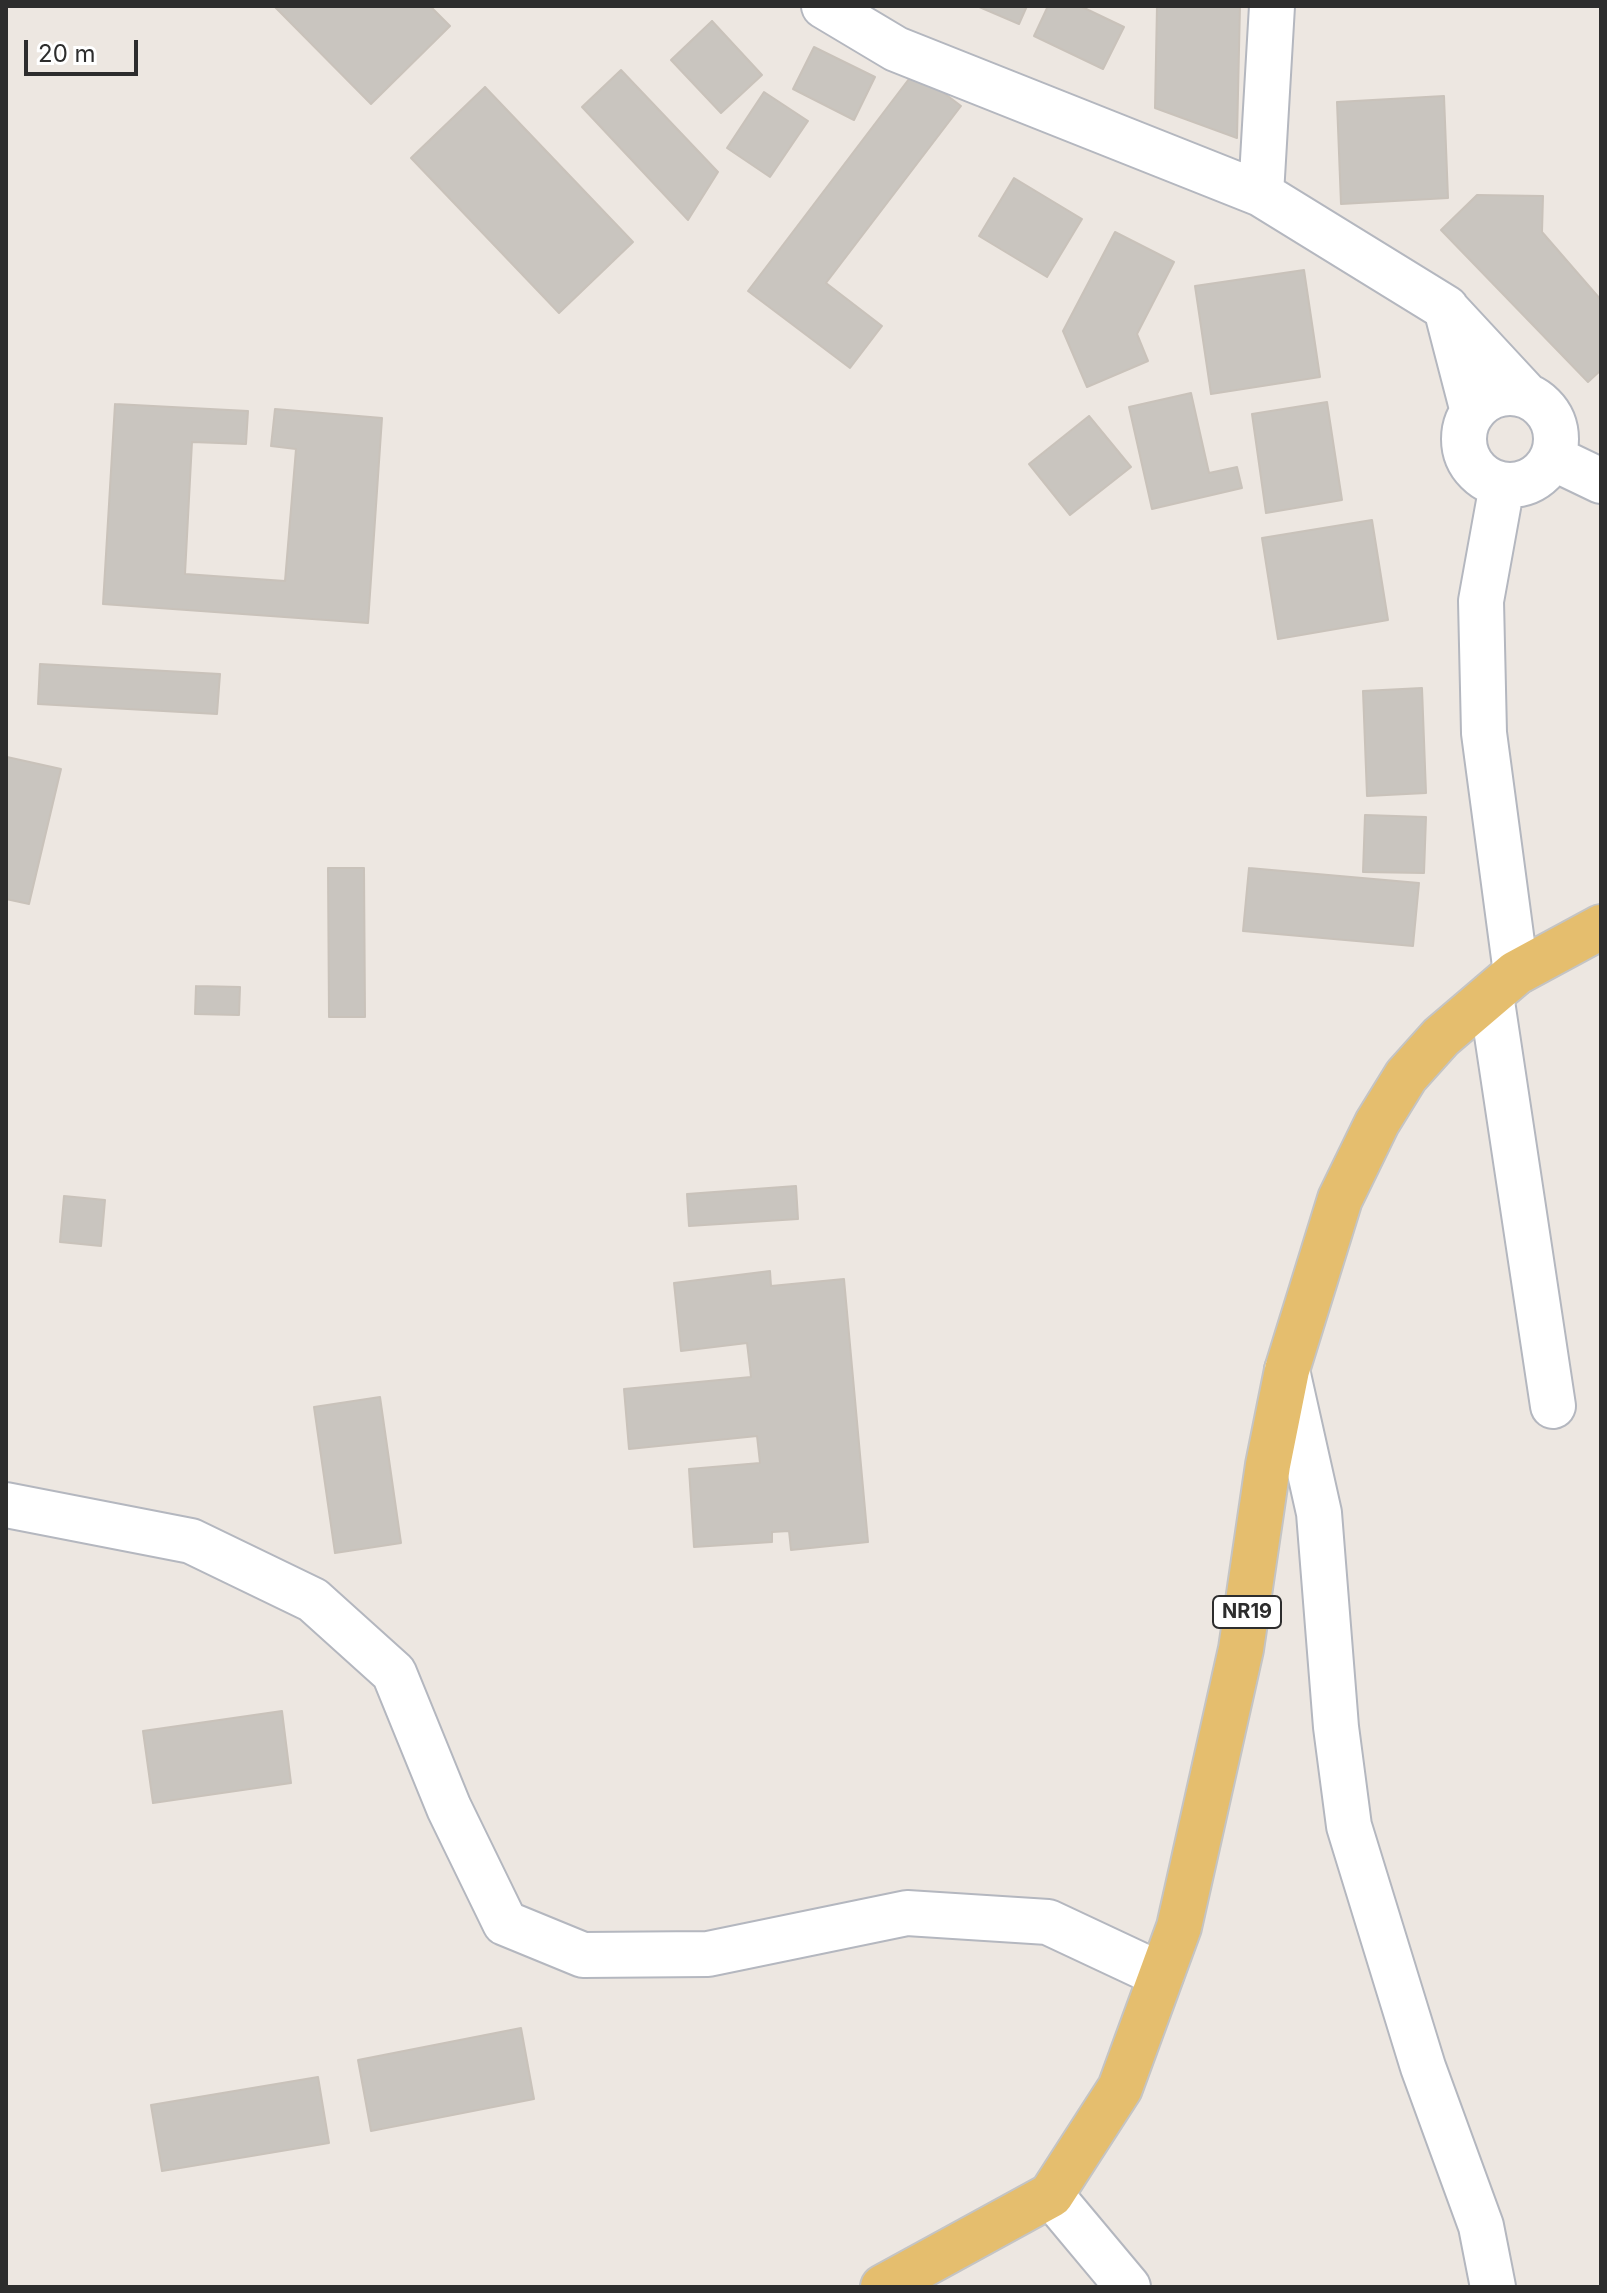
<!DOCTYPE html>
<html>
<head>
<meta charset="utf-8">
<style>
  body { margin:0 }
  #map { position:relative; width:1607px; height:2293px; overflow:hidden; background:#ede7e1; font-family:Inter,sans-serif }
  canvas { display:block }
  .frame { position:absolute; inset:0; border:8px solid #2d2d2d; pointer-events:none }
  .scale { position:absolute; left:24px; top:40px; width:114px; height:36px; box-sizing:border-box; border:4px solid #2d2d2d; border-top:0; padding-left:10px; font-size:24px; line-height:28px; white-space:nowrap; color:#2d2d2d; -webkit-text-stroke:6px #fff; paint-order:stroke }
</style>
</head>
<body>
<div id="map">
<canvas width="1607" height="2293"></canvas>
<div class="frame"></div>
<div class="scale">20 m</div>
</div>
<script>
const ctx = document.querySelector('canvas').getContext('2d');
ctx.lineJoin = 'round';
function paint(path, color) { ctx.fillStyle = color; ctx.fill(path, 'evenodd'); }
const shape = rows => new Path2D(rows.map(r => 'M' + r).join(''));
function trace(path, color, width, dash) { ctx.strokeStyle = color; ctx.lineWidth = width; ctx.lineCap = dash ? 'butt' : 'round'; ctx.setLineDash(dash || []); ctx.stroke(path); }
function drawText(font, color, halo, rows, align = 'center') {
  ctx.font = font + ' Inter,sans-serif'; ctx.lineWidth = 6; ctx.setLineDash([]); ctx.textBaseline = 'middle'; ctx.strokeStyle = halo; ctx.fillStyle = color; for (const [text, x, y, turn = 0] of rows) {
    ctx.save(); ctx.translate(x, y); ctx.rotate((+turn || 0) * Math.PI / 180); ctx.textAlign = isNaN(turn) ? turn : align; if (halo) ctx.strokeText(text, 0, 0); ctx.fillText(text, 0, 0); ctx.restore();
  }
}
const building = shape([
  [274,6,430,6,450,26,371,104,274,6],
  [977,6,1027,6,1019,24,977,6],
  [1048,6,1080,6,1124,27,1103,69,1034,36,1048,6],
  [1157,6,1240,6,1237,138,1155,108,1157,6],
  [712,21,762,75,721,113,671,60,712,21],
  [814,47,875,77,854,120,793,89,814,47],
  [621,70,718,172,688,220,582,107,621,70],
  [915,71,961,106,826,283,882,326,850,368,748,291,915,71],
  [485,87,633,242,559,313,411,158,485,87],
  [764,92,808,121,770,177,727,148,764,92],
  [1444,96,1448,198,1341,204,1337,102,1444,96],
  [1014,178,1082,219,1047,277,979,236,1014,178],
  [1477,195,1543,196,1542,232,1601,300,1601,370,1588,382,1441,230,1477,195],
  [1115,232,1174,262,1137,334,1148,361,1087,387,1063,331,1115,232],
  [1304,270,1320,377,1211,394,1195,286,1304,270],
  [1191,393,1209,473,1237,467,1242,488,1152,509,1129,407,1191,393],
  [1327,402,1342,500,1266,513,1252,414,1327,402],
  [115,404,248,411,246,444,192,442,185,574,285,581,296,449,271,446,275,409,382,418,368,623,103,604,115,404],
  [1089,416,1131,467,1070,515,1029,464,1089,416],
  [1372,520,1388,620,1278,639,1262,538,1372,520],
  [40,664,220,674,217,714,38,704,40,664],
  [1422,688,1426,793,1367,796,1363,691,1422,688],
  [7,757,61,769,29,904,6,899,7,757],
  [1365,815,1426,817,1424,873,1363,872,1365,815],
  [328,868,364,868,365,1017,329,1017,328,868],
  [1249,868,1419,883,1413,946,1243,931,1249,868],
  [196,986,240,987,239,1015,195,1014,196,986],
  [796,1186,798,1219,689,1226,687,1194,796,1186],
  [64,1196,105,1200,101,1246,60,1242,64,1196],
  [770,1271,771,1286,844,1279,868,1542,791,1550,789,1531,772,1532,772,1542,694,1547,689,1469,760,1463,757,1436,629,1449,624,1389,751,1377,747,1343,681,1351,674,1283,770,1271],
  [380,1397,401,1543,335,1553,314,1407,380,1397],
  [282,1711,291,1783,153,1803,143,1731,282,1711],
  [521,2028,534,2099,371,2131,358,2060,521,2028],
  [318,2077,329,2143,162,2171,151,2105,318,2077]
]);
paint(building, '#c9c5bf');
trace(building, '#c9c2ba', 2);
const minor = shape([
  [824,6,896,49,1261,194,1446,308,1473,412],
  [1261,194,1272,6],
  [1449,312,1526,395],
  '1464 439a46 46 0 1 1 92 0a46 46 0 1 1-92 0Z',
  [1553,458,1601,481],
  [1502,485,1481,601,1484,733,1516,973],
  [1491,995,1553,1406],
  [1287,1370,1319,1513,1336,1727,1349,1826,1423,2067,1481,2226,1493,2287],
  [6,1505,191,1541,313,1600,394,1673,449,1808,505,1923,583,1955,708,1954,907,1913,1048,1922,1161,1975],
  [1051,2195,1128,2287]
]);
const major = shape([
  [883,2287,1051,2195,1120,2088,1179,1927,1241,1649,1268,1465,1287,1370,1340,1199,1377,1123,1406,1076,1441,1037,1516,973,1601,927]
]);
trace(minor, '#b4b7bf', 48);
trace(major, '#c4c4c4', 48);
trace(minor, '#fff', 44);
trace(major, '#e5be6e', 44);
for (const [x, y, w] of [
  [1247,1612,68]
]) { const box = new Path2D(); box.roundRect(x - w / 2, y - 16, w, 32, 6); ctx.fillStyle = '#fff'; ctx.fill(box); trace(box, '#2d2d2d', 2); }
drawText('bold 20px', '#2d2d2d', null, [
  ["NR19",1247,1612]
]);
</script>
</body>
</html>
